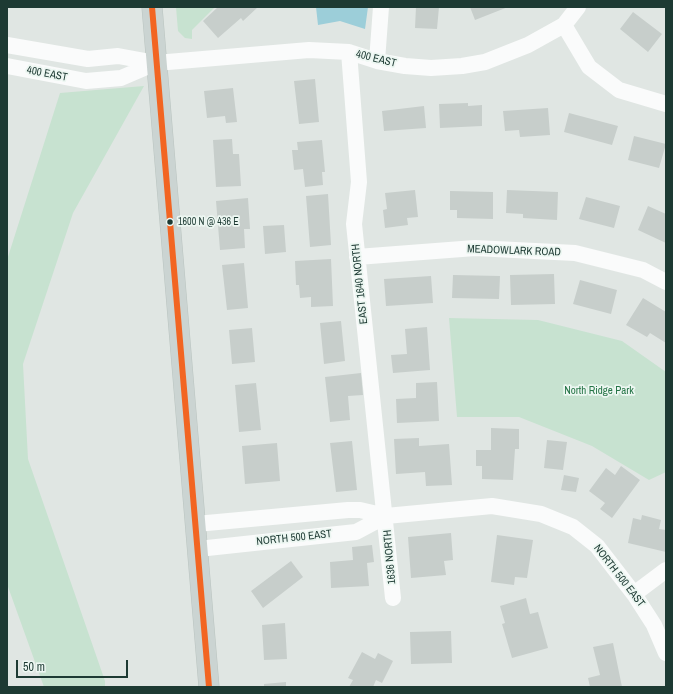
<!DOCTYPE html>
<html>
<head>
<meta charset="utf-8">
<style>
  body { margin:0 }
  #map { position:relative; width:673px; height:694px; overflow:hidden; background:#e0e6e3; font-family:"Archivo Narrow",sans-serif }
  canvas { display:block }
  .frame { position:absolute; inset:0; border:8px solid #1d3a33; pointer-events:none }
  .scale { position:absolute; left:16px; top:660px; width:112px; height:18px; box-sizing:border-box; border:2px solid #1d3a33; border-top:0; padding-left:5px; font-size:12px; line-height:14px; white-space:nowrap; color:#1d3a33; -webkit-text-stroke:3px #edf7f2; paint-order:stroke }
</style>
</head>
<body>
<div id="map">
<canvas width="673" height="694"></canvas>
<div class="frame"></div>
<div class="scale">50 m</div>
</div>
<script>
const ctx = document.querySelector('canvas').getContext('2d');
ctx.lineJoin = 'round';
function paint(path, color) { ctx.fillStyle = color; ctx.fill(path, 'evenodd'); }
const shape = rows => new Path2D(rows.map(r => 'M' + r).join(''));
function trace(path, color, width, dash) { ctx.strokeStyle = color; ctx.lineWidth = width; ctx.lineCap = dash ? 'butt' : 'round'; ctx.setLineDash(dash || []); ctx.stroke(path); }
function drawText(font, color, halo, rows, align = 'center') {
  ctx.font = font + ' "Archivo Narrow",sans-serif'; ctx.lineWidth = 3.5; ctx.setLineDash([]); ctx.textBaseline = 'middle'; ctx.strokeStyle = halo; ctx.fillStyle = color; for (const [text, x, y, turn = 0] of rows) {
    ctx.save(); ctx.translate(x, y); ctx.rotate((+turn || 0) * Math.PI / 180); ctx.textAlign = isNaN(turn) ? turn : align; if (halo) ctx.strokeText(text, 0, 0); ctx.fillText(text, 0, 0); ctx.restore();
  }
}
paint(shape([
  [176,7,215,7,192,30,192,39,185,38,178,31],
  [144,86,73,213,23,364,28,459,105,681,105,687,44,687,7,584,7,260,60,93],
  [449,318,538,320,622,341,666,372,666,472,649,480,592,446,519,417,457,417]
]), '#c7e2d0');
paint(shape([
  [316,7,368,7,365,29,340,21,318,25]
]), '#9cced9');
paint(shape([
  [218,7,258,7,243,21,241,18,218,38,203,21],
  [416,7,439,7,437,29,415,28],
  [470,7,508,7,475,20],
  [633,12,662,34,648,52,620,29],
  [315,79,319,122,299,124,294,81],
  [233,88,237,122,226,123,225,116,207,118,204,91],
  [468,103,468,106,482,105,482,126,440,128,439,104],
  [424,106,426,128,384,131,382,111],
  [548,108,550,135,520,137,519,130,505,131,503,111],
  [569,113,618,126,612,145,564,132],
  [634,136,666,144,659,168,628,160],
  [232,139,233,154,239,154,241,186,216,187,213,140],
  [322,140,325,172,322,172,323,185,305,187,303,169,294,170,292,150,298,150,297,142],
  [415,190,418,217,407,218,408,225,385,228,383,210,387,209,385,193],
  [507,190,558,192,557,220,523,218,523,214,506,213],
  [450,191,493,192,493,219,457,218,457,210,450,210],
  [328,194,331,245,310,247,306,196],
  [586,197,620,206,614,228,579,219],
  [248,198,250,229,244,229,245,248,220,250,216,201],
  [648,206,666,214,666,243,638,230],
  [284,225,286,252,265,254,263,226],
  [331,259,333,306,311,307,311,297,300,298,299,285,296,285,295,261],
  [244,263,248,308,227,310,222,265],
  [554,274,555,304,511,305,510,275],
  [453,275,500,276,499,299,452,298],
  [431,276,433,303,386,306,384,279],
  [580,280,617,290,611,314,573,304],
  [643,298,666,312,666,343,650,333,647,337,626,325],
  [341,321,345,361,324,364,320,323],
  [427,327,430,370,393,373,391,355,407,354,405,329],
  [252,328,255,362,232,364,229,330],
  [361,373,363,395,348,396,350,420,330,422,325,377],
  [437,382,439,421,397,423,396,399,416,398,416,383],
  [256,383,261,430,239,432,235,385],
  [491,428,519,429,519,449,515,449,513,480,482,479,482,466,476,466,476,450,491,450],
  [419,438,419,446,449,444,452,485,426,486,425,472,396,474,394,439],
  [547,440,567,442,563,470,544,468],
  [352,441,357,490,336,492,330,443],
  [277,443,280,481,245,484,242,446],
  [621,466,640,480,612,518,600,509,605,503,589,491,606,468,615,475],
  [564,475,579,478,576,492,561,490],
  [642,515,661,520,659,529,666,530,666,552,628,543,633,518,641,520],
  [451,533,453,560,444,561,446,575,411,578,408,537],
  [497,535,533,540,527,578,515,577,514,585,491,582],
  [372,545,374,562,367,563,369,586,331,588,330,562,353,560,352,547],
  [291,561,303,577,263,608,251,591],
  [526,598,530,614,538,612,548,648,512,658,502,624,505,623,500,606],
  [285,623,287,659,264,660,262,625],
  [451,631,452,663,411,664,410,632],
  [613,643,622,687,590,687,588,678,600,675,593,647],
  [362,652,375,659,378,653,393,661,382,683,376,680,373,687,349,687,353,680,348,678],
  [286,682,286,687,264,687,264,684]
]), '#c7cecb');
const major = shape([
  [152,7,209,687]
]);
trace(major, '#bac4c0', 21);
trace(shape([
  [564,25,589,67,619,90,666,104],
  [7,45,88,59,118,56,156,63,309,50,349,52,377,61,405,66,431,68,462,66,485,62,528,45,564,25,578,7],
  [349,52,359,182,354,224,393,598],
  [377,61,381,7],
  [7,66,86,81,121,78,156,63],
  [357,257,475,248,575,253,643,270,666,282],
  [196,524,348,510,360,510,386,516,492,506,541,514,573,527,597,546,634,594,654,625,666,653],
  [198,549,356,532,386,516],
  [634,594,666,570]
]), '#fafbfb', 16);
trace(major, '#cbd4d2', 20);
trace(shape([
  [152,7,209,687]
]), '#f26522', 6);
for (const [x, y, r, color] of [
  [170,222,3.5,"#1d3a33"]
]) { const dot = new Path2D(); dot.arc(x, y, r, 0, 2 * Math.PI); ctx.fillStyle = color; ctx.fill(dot); trace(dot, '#edf7f2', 1.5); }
drawText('10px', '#1d3a33', '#edf7f2', [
  ["1600 N @ 436 E",178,222]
], 'left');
drawText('11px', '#1d3a33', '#edf7f2', [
  ["400 EAST",376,59,14],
  ["400 EAST",47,74,11],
  ["MEADOWLARK ROAD",514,251,2],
  ["EAST 1640 NORTH",360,284,-96],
  ["NORTH 500 EAST",294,538,-6],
  ["1636 NORTH",390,557,-95],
  ["NORTH 500 EAST",619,576,52]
]);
drawText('11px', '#257446', '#edf7f2', [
  ["North Ridge Park",599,391]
]);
</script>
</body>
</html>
